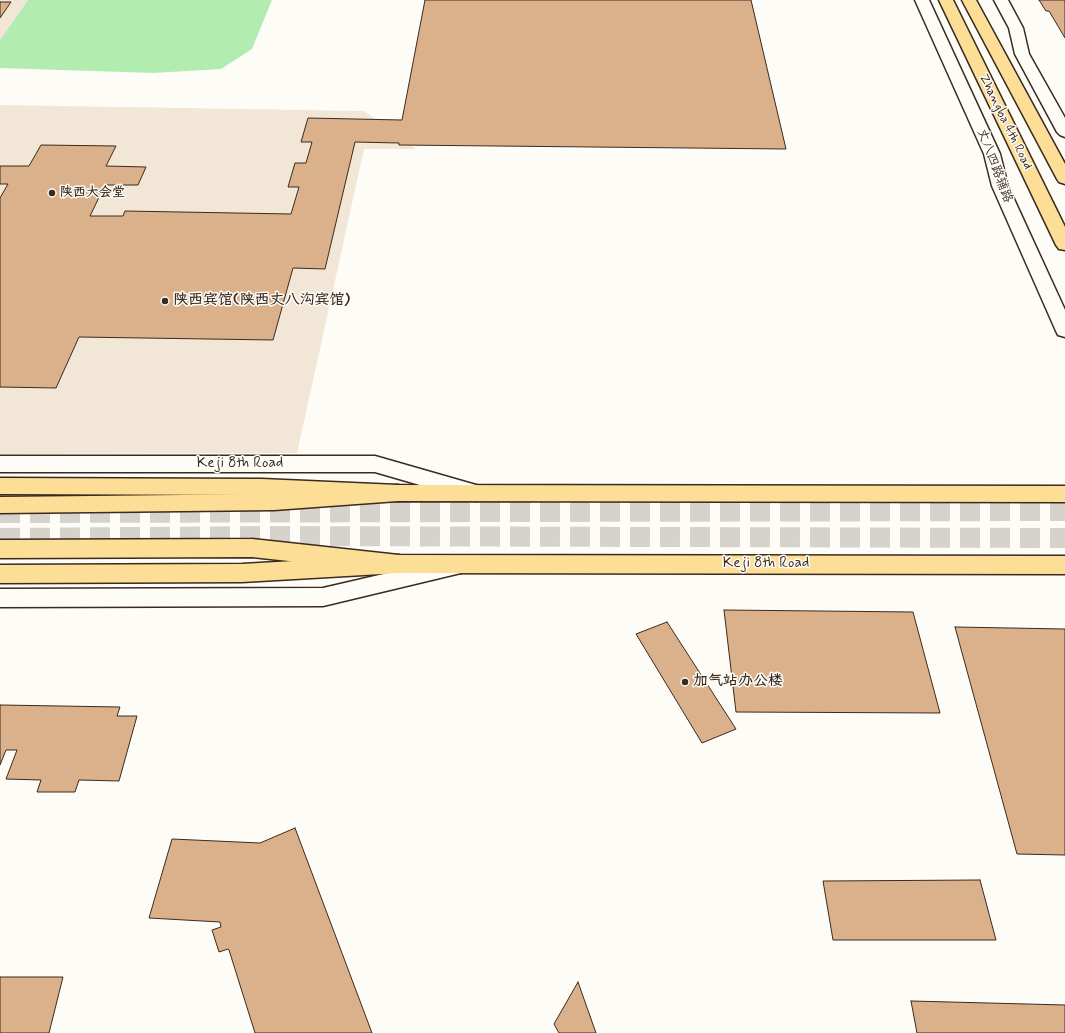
<!DOCTYPE html>
<html>
<head>
<meta charset="utf-8">
<style>
  body { margin:0 }
  canvas { display:block; background:#fdfcf7 }
</style>
</head>
<body>
<canvas width="1065" height="1033"></canvas>
<script>
const ctx = document.querySelector('canvas').getContext('2d');
ctx.lineJoin = 'round';
function paint(path, color) { ctx.fillStyle = color; ctx.fill(path, 'evenodd'); }
const shape = rows => new Path2D(rows.map(r => 'M' + r).join(''));
function trace(path, color, width, dash) { ctx.strokeStyle = color; ctx.lineWidth = width; ctx.lineCap = dash ? 'butt' : 'round'; ctx.setLineDash(dash || []); ctx.stroke(path); }
function drawText(font, color, halo, rows, align = 'center') {
  ctx.font = font + ' Mynerve,"LXGW WenKai TC",sans-serif'; ctx.lineWidth = 3; ctx.setLineDash([]); ctx.textBaseline = 'middle'; ctx.strokeStyle = halo; ctx.fillStyle = color; for (const [text, x, y, turn = 0] of rows) {
    ctx.save(); ctx.translate(x, y); ctx.rotate((+turn || 0) * Math.PI / 180); ctx.textAlign = isNaN(turn) ? turn : align; if (halo) ctx.strokeText(text, 0, 0); ctx.fillText(text, 0, 0); ctx.restore();
  }
}
paint(shape([
  [0,0,28,0,0,40],
  [0,105,364,111,416,149,364,149,297,453,0,454]
]), '#f2e6d7');
paint(shape([
  [28,0,272,0,252,49,221,69,153,73,0,68,0,40]
]), '#b3ecb0');
const building = shape([
  [425,0,751,0,786,149,399,145,399,143,355,142,325,269,293,268,273,340,79,337,56,388,0,387,0,198,8,184,0,184,0,166,29,166,41,145,116,146,106,166,146,167,138,185,105,185,90,216,123,216,125,211,291,214,299,187,288,187,295,163,306,163,312,142,301,142,308,118,402,120,425,0],
  [1039,0,1065,0,1065,38,1049,11,1046,11,1039,0],
  [0,2,11,2,0,18,0,2],
  [724,610,913,612,940,713,736,712,724,610],
  [667,622,736,729,702,743,636,634,667,622],
  [955,627,1065,629,1065,855,1017,854,955,627],
  [0,705,120,707,117,716,137,716,119,781,79,780,75,792,37,792,41,780,6,779,17,750,6,750,0,765,0,705],
  [295,828,372,1033,255,1033,229,950,228,949,219,952,212,930,221,927,220,922,149,918,172,839,260,843,295,828],
  [980,880,996,940,833,940,823,881,980,880],
  [0,977,63,977,49,1033,0,1033,0,977],
  [578,982,596,1033,559,1033,554,1024,578,982],
  [911,1001,1065,1005,1065,1033,917,1033,911,1001]
]);
paint(building, '#dab18b');
trace(building, '#3b2a1e', 1);
trace(shape([
  [0,513,1065,511],
  [0,538,268,536,1065,538]
]), '#d6d2cc', 20, [20, 10]);
const minor = shape([
  [915,0,929,0,1000,154,1008,186,1065,310,1065,337,1058,335,1056,331,992,186,984,154,915,0],
  [994,0,1008,0,1023,28,1029,54,1065,118,1065,137,1060,135,1057,132,1015,54,1009,28,994,0],
  [0,456,375,456,483,487,486,493,483,499,475,501,375,472,0,472,0,456],
  [457,557,465,560,468,566,465,572,323,606,0,607,0,589,323,588,457,557]
]);
const major = shape([
  [939,0,953,0,1065,227,1065,250,1059,249,1056,245,939,0],
  [962,0,976,0,1065,164,1065,184,1059,182,1057,179,962,0],
  [398,485,1065,486,1065,502,398,501,274,510,0,513,0,497,274,494,398,485],
  [252,539,399,555,1065,556,1065,574,399,573,252,557,0,558,0,540,252,539]
]);
const highway = shape([
  [0,478,262,479,398,485,406,487,409,493,406,499,398,501,262,495,0,494,0,478],
  [399,555,407,558,410,564,407,570,399,573,242,582,0,583,0,565,242,564,399,555]
]);
trace(minor, '#3b2a1e', 3);
trace(major, '#3b2a1e', 3);
trace(highway, '#3b2a1e', 3);
paint(minor, '#fdfcf7');
paint(major, '#fdde96');
paint(highway, '#fdde96');
for (const [x, y, r, color] of [
  [52,193,4,"#3b2a1e"],
  [165,301,4,"#3b2a1e"],
  [685,682,4,"#3b2a1e"]
]) { const dot = new Path2D(); dot.arc(x, y, r, 0, 2 * Math.PI); ctx.fillStyle = color; ctx.fill(dot); trace(dot, '#fdfcf7', 1.5); }
drawText('13px', '#3b2a1e', '#fdfcf7', [
  ["Zhangba 4th Road",1005,122,64],
  ["丈八四路辅路",994,166,69]
]);
drawText('bold 13px', '#3b2a1e', '#fdfcf7', [
  ["陕西大会堂",60,193]
], 'left');
drawText('bold 15px', '#3b2a1e', '#fdfcf7', [
  ["陕西宾馆(陕西丈八沟宾馆)",173,301],
  ["加气站办公楼",693,682]
], 'left');
drawText('15px', '#3b2a1e', '#fdfcf7', [
  ["Keji 8th Road",240,464],
  ["Keji 8th Road",766,564]
]);
</script>
</body>
</html>
